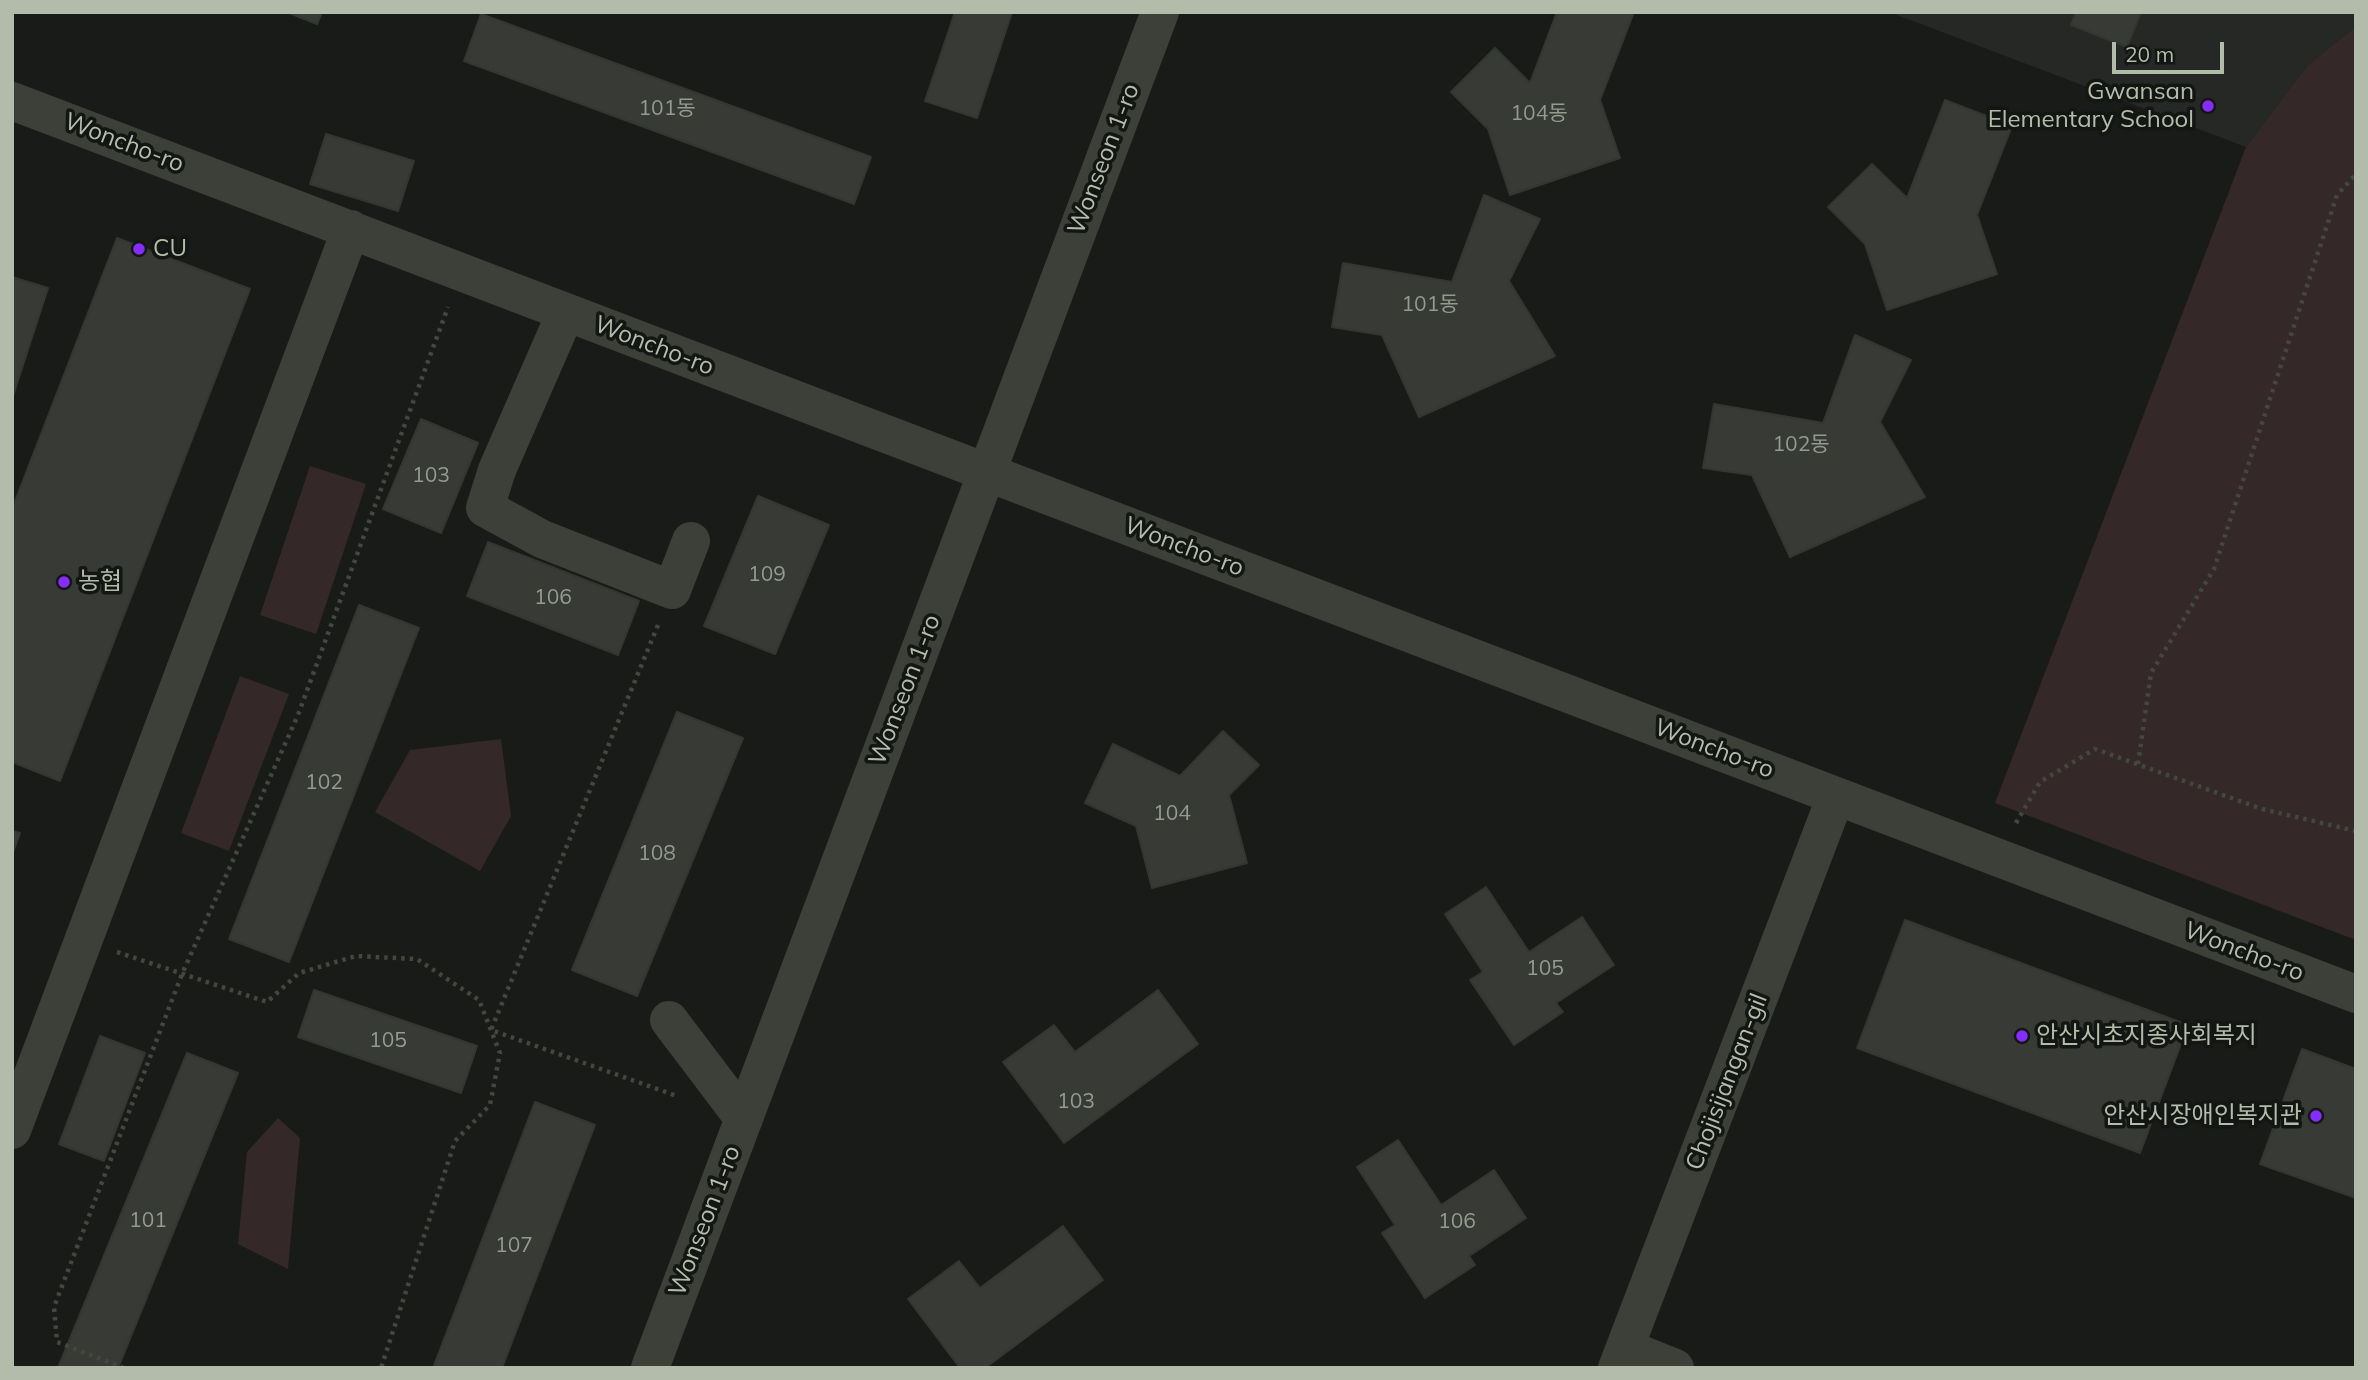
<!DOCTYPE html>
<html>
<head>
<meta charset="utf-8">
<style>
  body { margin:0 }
  #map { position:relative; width:2368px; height:1380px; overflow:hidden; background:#191b18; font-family:Mulish,sans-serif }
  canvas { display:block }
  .frame { position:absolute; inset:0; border:14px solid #b3bcaa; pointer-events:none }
  .scale { position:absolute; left:2112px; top:42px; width:112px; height:32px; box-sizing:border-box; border:4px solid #b3bcaa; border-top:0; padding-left:9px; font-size:21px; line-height:24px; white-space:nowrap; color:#b3bcaa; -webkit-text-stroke:5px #141613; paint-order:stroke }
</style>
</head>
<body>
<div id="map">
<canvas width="2368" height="1380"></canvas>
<div class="frame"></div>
<div class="scale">20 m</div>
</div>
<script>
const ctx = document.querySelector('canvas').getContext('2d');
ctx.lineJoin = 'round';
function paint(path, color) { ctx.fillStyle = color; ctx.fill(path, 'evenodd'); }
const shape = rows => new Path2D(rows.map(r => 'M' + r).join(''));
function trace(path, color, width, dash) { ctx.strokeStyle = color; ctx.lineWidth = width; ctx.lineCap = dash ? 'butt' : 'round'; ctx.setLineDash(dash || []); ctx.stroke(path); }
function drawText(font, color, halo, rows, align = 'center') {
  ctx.font = font + ' Mulish,"Noto Sans KR",sans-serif'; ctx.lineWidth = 7; ctx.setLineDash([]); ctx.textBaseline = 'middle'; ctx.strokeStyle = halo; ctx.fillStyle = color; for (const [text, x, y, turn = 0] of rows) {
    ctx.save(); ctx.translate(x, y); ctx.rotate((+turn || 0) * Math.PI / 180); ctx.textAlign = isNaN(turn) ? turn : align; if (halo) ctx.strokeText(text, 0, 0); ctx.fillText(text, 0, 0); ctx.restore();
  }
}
paint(shape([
  [1889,12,2356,12,2356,26,2307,66,2246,147]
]), '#252824');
paint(shape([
  [2356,26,2356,940,1995,803,2246,147,2307,66],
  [310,466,366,484,316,634,260,615],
  [240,676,289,694,229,851,181,833],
  [501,739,511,816,480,871,375,812,410,750],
  [278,1118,300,1138,288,1269,238,1244,247,1152]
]), '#342829');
const building = shape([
  [287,12,322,12,317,24,287,12],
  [955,12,1012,12,977,118,925,101,955,12],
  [1557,12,1634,12,1600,100,1620,158,1510,195,1488,129,1451,92,1495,48,1530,83,1557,12],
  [2076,12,2141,12,2127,47,2071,25,2076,12],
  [481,14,871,157,854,204,464,61,481,14],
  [1945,100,2012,126,1977,215,1997,274,1887,310,1865,244,1828,207,1872,164,1907,198,1945,100],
  [326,134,414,161,398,211,310,184,326,134],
  [1484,195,1540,219,1509,281,1555,356,1419,417,1382,335,1332,327,1343,263,1452,282,1484,195],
  [117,238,250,289,60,781,12,762,12,509,117,238],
  [12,277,48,288,12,399,12,277],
  [1855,335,1911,360,1880,422,1925,497,1790,557,1752,475,1703,468,1714,404,1823,423,1855,335],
  [421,419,478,443,441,533,383,509,421,419],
  [758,496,829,525,775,654,704,626,758,496],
  [488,542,639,601,618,655,467,596,488,542],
  [359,605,419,628,289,962,229,939,359,605],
  [677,712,743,738,637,996,572,970,677,712],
  [1223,731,1259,765,1229,795,1247,863,1152,888,1136,826,1085,803,1113,744,1180,776,1223,731],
  [12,831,20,833,12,855,12,831],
  [1486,887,1529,952,1582,917,1614,965,1556,1003,1563,1012,1514,1045,1470,980,1483,972,1445,914,1486,887],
  [1905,920,2188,1025,2140,1153,1857,1048,1905,920],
  [314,990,477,1046,461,1093,298,1037,314,990],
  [1158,990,1198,1044,1064,1143,1003,1062,1054,1025,1075,1052,1158,990],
  [100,1036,145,1053,104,1161,59,1144,100,1036],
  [2302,1049,2356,1069,2356,1198,2260,1164,2302,1049],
  [187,1053,238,1073,118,1368,58,1368,187,1053],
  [535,1102,595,1125,502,1368,433,1368,535,1102],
  [1398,1140,1441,1205,1494,1170,1526,1218,1469,1256,1475,1265,1425,1298,1382,1233,1395,1225,1357,1167,1398,1140],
  [1063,1226,1103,1280,985,1368,960,1368,908,1299,959,1261,980,1288,1063,1226]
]);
paint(building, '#373a35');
trace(building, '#333732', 2);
trace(shape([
  [658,625,491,1030,677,1096],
  [2138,764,2151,673,2214,569,2337,195,2356,174],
  [2016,823,2040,782,2095,749,2262,809,2356,831],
  [117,952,267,1002,299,973,356,956,417,959,479,1000,500,1053,490,1105,455,1141,381,1368],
  [124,1368,57,1342,54,1307,182,974,298,715,448,307]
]), '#43473f', 4.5, [3.5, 5]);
trace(shape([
  [12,101,2356,994],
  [566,312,497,470,485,508,542,539,672,590,691,541],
  [669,1020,744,1119],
  [12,1130,351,229],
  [1625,1348,1675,1368],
  [650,1368,1160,12],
  [1617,1368,1836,796]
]), '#3c4039', 38);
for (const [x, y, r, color] of [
  [2208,106,7,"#872cff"],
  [139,249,7,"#872cff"],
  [64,582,7,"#872cff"],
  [2022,1036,7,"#872cff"],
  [2316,1116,7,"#872cff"]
]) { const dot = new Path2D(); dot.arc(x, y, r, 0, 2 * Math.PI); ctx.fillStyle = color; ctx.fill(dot); trace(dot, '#141613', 2.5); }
drawText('21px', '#949c8d', null, [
  ["101동",667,109],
  ["104동",1539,114],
  ["101동",1430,305],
  ["102동",1801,445],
  ["103",431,476],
  ["109",767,575],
  ["106",553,598],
  ["102",324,783],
  ["104",1172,814],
  ["108",657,854],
  ["105",1545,969],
  ["105",388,1041],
  ["103",1076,1102],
  ["101",148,1221],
  ["106",1457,1222],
  ["107",514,1246]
]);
drawText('24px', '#b3bcaa', '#141613', [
  ["Gwansan",2194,92,"right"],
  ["Elementary School",2194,120,"right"],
  ["CU",153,249],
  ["농협",78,582],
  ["안산시초지종사회복지",2036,1036],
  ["안산시장애인복지관",2302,1116,"right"]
], 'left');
drawText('24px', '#b3bcaa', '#141613', [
  ["Woncho-ro",124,143,21],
  ["Wonseon 1-ro",1104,159,-69],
  ["Woncho-ro",654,346,21],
  ["Woncho-ro",1184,547,21],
  ["Wonseon 1-ro",905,690,-69],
  ["Woncho-ro",1714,749,21],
  ["Woncho-ro",2244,952,21],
  ["Chojisijangan-gil",1727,1082,-69],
  ["Wonseon 1-ro",705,1221,-69]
]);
</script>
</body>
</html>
